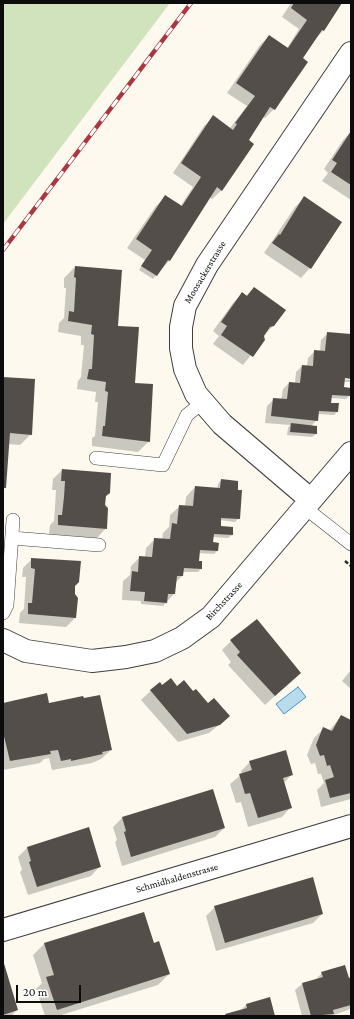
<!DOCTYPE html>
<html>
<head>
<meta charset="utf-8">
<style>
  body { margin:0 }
  #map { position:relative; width:354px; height:1019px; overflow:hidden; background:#fdf9ee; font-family:"Crimson Pro",serif }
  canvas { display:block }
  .frame { position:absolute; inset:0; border:4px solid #0c0c0c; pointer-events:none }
  .scale { position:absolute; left:16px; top:985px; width:65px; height:18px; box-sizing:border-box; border:2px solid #0c0c0c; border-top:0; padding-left:5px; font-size:12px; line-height:14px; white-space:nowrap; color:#0c0c0c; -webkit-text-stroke:3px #fff; paint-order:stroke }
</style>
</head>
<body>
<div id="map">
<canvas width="354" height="1019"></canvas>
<div class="frame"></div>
<div class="scale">20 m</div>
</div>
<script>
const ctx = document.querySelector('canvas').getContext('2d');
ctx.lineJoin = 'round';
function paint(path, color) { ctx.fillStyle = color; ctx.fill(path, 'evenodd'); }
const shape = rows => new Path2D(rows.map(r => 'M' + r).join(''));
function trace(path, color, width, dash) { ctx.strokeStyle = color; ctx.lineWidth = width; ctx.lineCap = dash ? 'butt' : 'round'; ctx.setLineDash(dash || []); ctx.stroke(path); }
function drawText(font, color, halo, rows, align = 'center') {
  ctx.font = font + ' "Crimson Pro",serif'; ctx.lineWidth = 4; ctx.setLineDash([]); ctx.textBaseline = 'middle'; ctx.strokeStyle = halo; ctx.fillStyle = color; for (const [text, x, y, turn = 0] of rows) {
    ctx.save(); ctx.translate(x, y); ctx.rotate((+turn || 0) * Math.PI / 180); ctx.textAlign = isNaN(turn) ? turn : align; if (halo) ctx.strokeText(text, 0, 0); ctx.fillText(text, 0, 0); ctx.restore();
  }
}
paint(shape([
  [3,3,170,3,3,224]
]), '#d1e3bc');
const water = shape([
  [298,687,306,697,284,714,276,704,298,687]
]);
paint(water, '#b9dbee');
trace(water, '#4991bc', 1);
paint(shape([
  [291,3,341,3,323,31,314,40,302,59,274,109,265,118,262,117,248,139,222,190,212,199,209,197,169,261,153,279,139,270,145,260,127,248,156,206,165,197,180,207,193,187,173,173,204,126,213,117,230,128,247,106,227,93,260,45,269,36,287,48,299,29,282,17],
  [351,132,351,200,322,181,328,173,324,169,343,140],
  [304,198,310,268,301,278,264,253,295,207],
  [75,267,117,326,149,441,138,452,92,446,92,438,95,436,98,402,95,402,96,392,77,389,78,381,81,377,84,345,81,345,81,336,58,332,59,323,64,318,66,288,64,288,64,278],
  [254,288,273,326,263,336,264,339,243,365,213,344,219,336,213,331,233,303,242,294,246,296],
  [328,333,351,335,351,378,340,377,340,379,351,380,351,382,344,382,343,388,350,389,349,396,346,399,331,398,330,404,338,404,337,412,334,415,318,414,317,420,311,426,316,434,312,437,287,435,288,428,290,425,265,423,267,406,274,399,281,400,283,389,289,383,295,383,296,372,302,366,307,366,308,358,315,351,320,351,321,340],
  [3,378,31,434,20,445,8,444,5,488,3,490],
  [62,470,105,496,106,528,97,538,49,534,50,525,54,521,55,507,56,490,52,490,53,479],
  [221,480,239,518,235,522,220,520,220,525,232,535,228,538,213,537,212,543,217,551,214,554,199,553,198,562,201,562,201,569,198,572,182,572,182,576,175,583,174,594,163,606,141,604,141,601,122,600,123,581,130,575,131,566,140,557,145,557,146,548,155,539,162,540,163,533,169,527,170,515,180,506,185,507,186,497,195,487,217,489,218,484],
  [32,559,75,586,75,618,66,627,19,623,20,613,24,609,26,577,22,577,23,568],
  [231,641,300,673,265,705,228,665,231,662,222,650],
  [351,670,351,689,342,681],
  [159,683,162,686,177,687,219,725,209,733,178,742,141,700],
  [3,704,49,704,111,750,101,759,92,763,52,770,49,758,44,759,40,763,3,770],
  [341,716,351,721,351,799,321,807,317,790,324,783,321,774,318,774,315,763,311,764,307,755,314,738,324,728,329,731],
  [250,762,292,774,284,783,291,807,282,817,248,827,241,802,236,803,230,784,242,774,241,771],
  [122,818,224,828,215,837,122,866,115,842,117,840,113,827],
  [28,847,100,866,91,876,28,895,20,872,22,870,18,857],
  [215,907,322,914,313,923,216,951,206,916],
  [144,913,153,944,169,974,158,985,58,1016,45,1016,36,989,42,983,33,955,44,944],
  [3,962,17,1010,11,1016,3,1016],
  [322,973,348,980,351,979,351,1007,348,1010,331,1016,302,1016,295,990,302,984,315,980],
  [246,1005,274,1016,225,1016,239,1012]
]), '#0003');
paint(shape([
  [294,3,342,3,324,31,322,30,303,58,308,62,281,101,275,110,270,107,249,140,254,144,248,153,222,191,217,187,170,261,168,260,157,276,141,266,152,250,136,239,165,195,182,206,201,177,181,163,213,115,233,130,237,124,235,123,255,96,236,83,269,35,288,48,307,20,291,8],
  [351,131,351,185,331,172,337,163,332,160],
  [304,196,342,222,311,269,272,243,279,234,280,235],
  [75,266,122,270,118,326,139,327,135,383,153,384,150,442,102,436,103,426,105,426,108,392,105,391,106,382,87,379,89,369,92,369,94,335,91,334,92,325,68,321,69,311,74,312,76,278,74,277],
  [254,287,286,310,274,326,270,327,264,336,265,340,253,357,221,335,227,326,221,322,242,292,247,296],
  [327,332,351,334,351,379,345,378,344,387,351,388,350,396,332,395,331,403,339,403,338,412,319,411,318,421,271,416,273,398,287,399,289,382,300,383,302,365,313,366,314,350,325,351],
  [3,377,35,379,32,435,10,433,6,488,3,488],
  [291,423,317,426,317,434,290,432],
  [62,469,111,473,110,493,106,496,105,505,108,508,107,529,58,525,58,515,62,515,64,497,65,481,61,481],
  [221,479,238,481,238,490,242,490,240,519,221,518,221,526,233,527,233,535,214,534,213,542,219,543,218,551,200,550,199,561,202,561,202,569,184,568,183,576,177,576,175,594,168,594,167,603,144,601,145,592,130,591,132,571,138,572,139,556,152,557,154,538,170,539,172,523,177,524,179,505,193,506,195,486,220,488],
  [31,558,81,561,79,582,75,586,75,594,78,598,76,618,28,614,28,603,32,603,35,569,31,568],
  [257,619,301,673,275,696,237,655,240,652,230,640],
  [171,678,177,686,184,680,193,691,196,689,208,703,214,698,230,716,220,725,187,734,150,690,160,682,162,685],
  [47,693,49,703,83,696,84,698,100,695,112,750,102,752,103,754,71,761,71,759,61,761,58,750,50,751,51,754,10,761,3,732,3,703],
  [341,715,351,720,351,793,330,798,325,780,334,777,330,765,327,766,324,755,320,756,316,745,323,727,332,731],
  [286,750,293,775,283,778,292,808,258,818,250,793,245,794,239,774,252,770,249,761],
  [213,789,225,828,131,857,124,832,126,831,122,817],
  [89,827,101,867,37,887,29,862,31,861,27,847],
  [313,877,323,914,225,943,214,906],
  [144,912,154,943,159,941,170,974,57,1010,46,977,54,975,44,943],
  [3,960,18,1010,3,1015],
  [345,965,349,978,351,977,351,1005,333,1010,334,1014,311,1016,302,983,323,977,321,972],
  [270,997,275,1016,226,1016,225,1014,247,1008,246,1004]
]), '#544e4a');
const lane = shape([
  [96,458,163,465,187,415,203,402],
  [304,507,351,544],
  [12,538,99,545],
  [3,613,7,605,13,520]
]);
const street = shape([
  [311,500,222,424,196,394,185,369,181,348,181,327,185,306,207,265,351,53],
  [3,640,26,651,92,661,126,657,155,651,182,638,211,617,351,453],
  [3,930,351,826]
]);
trace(lane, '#3f3f3f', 14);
trace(street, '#3f3f3f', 24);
trace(shape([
  [345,561,351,566]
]), '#2e2e2e', 2.5, [4, 2]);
trace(lane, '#fff', 13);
trace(street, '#fff', 22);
const rail = shape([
  [3,250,191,3]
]);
trace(rail, '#aa363f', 4.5);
trace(rail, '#fff', 3, [9]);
drawText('10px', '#0c0c0c', '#fff', [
  ["Moosackerstrasse",205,272,-59],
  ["Birchstrasse",224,601,-47],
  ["Schmidhaldenstrasse",177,878,-16]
]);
</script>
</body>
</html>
